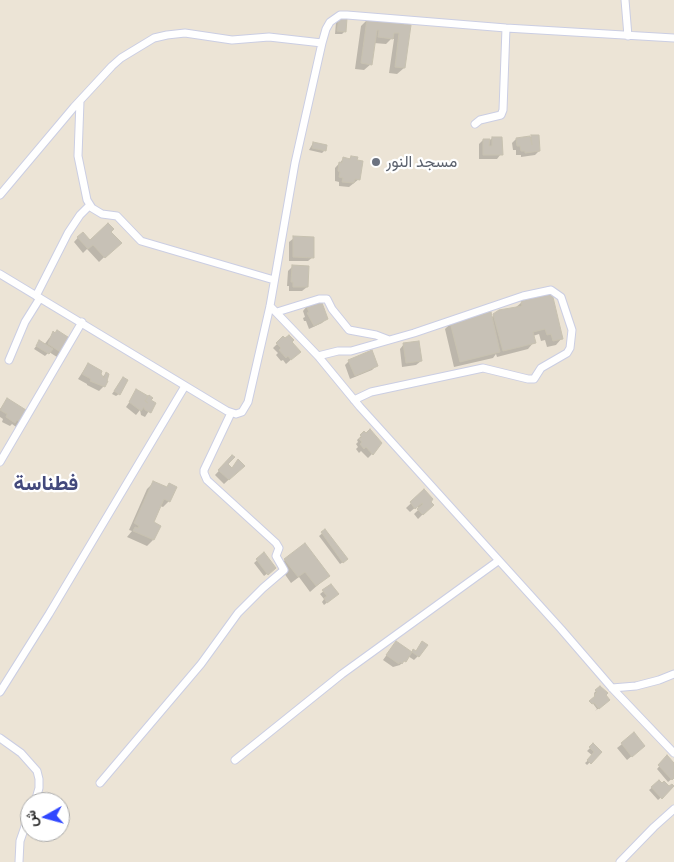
<!DOCTYPE html>
<html>
<head>
<meta charset="utf-8">
<style>
  body { margin:0 }
  #map { position:relative; width:674px; height:862px; overflow:hidden; background:#ece4d6; font-family:Cabin,Vazirmatn,sans-serif }
  canvas { display:block }
  .north { position:absolute; left:20px; top:792px; width:50px; height:50px; box-sizing:border-box; background:#fff; border:1px solid #a9a9a9; border-radius:50%; rotate:263deg; font-size:14px; font-weight:700; line-height:20px; text-align:center; color:#272727 }
  .north::after { content:''; display:block; margin:auto; width:18px; height:22px; background:#3047ff; clip-path:polygon(50% 0,100% 100%,50% 72%,0 100%) }
</style>
</head>
<body>
<div id="map">
<canvas width="674" height="862"></canvas>
<div class="north">ش</div>
</div>
<script>
const ctx = document.querySelector('canvas').getContext('2d');
ctx.lineJoin = 'round';
function paint(path, color) { ctx.fillStyle = color; ctx.fill(path, 'evenodd'); }
const shape = rows => new Path2D(rows.map(r => 'M' + r).join(''));
function trace(path, color, width, dash) { ctx.strokeStyle = color; ctx.lineWidth = width; ctx.lineCap = dash ? 'butt' : 'round'; ctx.setLineDash(dash || []); ctx.stroke(path); }
function drawText(font, color, halo, rows, align = 'center') {
  ctx.font = font + ' Cabin,Vazirmatn,sans-serif'; ctx.lineWidth = 4.5; ctx.setLineDash([]); ctx.textBaseline = 'middle'; ctx.strokeStyle = halo; ctx.fillStyle = color; for (const [text, x, y, turn = 0] of rows) {
    ctx.save(); ctx.translate(x, y); ctx.rotate((+turn || 0) * Math.PI / 180); ctx.textAlign = isNaN(turn) ? turn : align; if (halo) ctx.strokeText(text, 0, 0); ctx.fillText(text, 0, 0); ctx.restore();
  }
}
paint(shape([
  [339,19,345,31,342,34,335,34,336,22],
  [367,20,409,26,404,68,397,74,389,73,394,39,391,39,386,44,374,43,371,64,364,70,355,69,361,26],
  [538,136,539,151,535,155,521,157,521,155,516,155,516,150,513,150,512,143,516,139],
  [492,138,501,154,497,159,479,159,479,144,483,140,488,142],
  [313,143,325,150,322,153,309,150],
  [351,157,359,179,349,187,339,186,339,182,335,181,335,168,343,159,348,160],
  [110,232,120,242,99,262,87,249,83,253,74,242,82,233,90,242],
  [294,238,313,257,308,261,289,261,289,242],
  [292,267,307,287,302,291,289,291,289,286,287,286,288,271],
  [522,302,562,338,556,345,547,347,545,340,541,341,539,334,533,336,534,342,528,349,497,357,496,354,493,358,454,367,445,329,451,323,491,318,494,315,515,308],
  [307,306,326,319,322,323,309,329,306,321,304,321,303,318,305,317,303,311],
  [53,333,61,352,57,357,49,352,45,356,34,349,39,342,44,345],
  [283,338,291,342,295,356,286,364,283,360,281,361,276,355,278,353,273,348],
  [404,344,421,361,416,365,402,367,400,349],
  [349,361,377,365,372,370,350,379,345,365],
  [88,364,100,380,106,373,104,386,99,391,87,385,87,384,78,379],
  [123,378,119,394,116,396,112,394],
  [137,391,151,398,150,401,154,403,145,417,141,415,140,410,136,415,126,407],
  [8,400,20,422,16,427,12,424,10,426,2,422,3,419,0,417,0,409],
  [364,433,376,450,368,458,361,451,359,453,356,449,358,447,356,444,358,442,357,440],
  [232,457,226,464,231,469,238,461,243,466,224,484,215,475],
  [153,483,166,488,169,485,169,501,163,507,160,506,152,523,153,540,147,546,127,537,132,531,129,530,147,489],
  [424,491,432,505,418,519,414,514,419,509,417,506,410,512,406,508],
  [325,531,343,562,340,564,319,536],
  [264,554,272,570,264,576,254,563],
  [285,560,328,576,310,592,299,577,291,583,279,566],
  [331,585,334,597,324,605,322,602,324,599,320,594],
  [396,642,411,653,413,651,415,652,423,643,418,656,414,660,408,656,400,665,393,667,383,660],
  [596,691,605,695,606,703,595,711,597,709,591,701,595,696,594,693],
  [622,744,639,750,627,760,617,748],
  [593,745,600,752,587,765,585,763,593,756,587,751],
  [662,763,674,764,674,777,668,782,657,769],
  [659,782,669,788,673,787,658,800,649,790]
]), '#0003');
const building = shape([
  [339,18,347,18,346,32,337,31,339,18],
  [367,19,411,25,405,68,395,67,399,33,394,33,393,39,378,37,379,30,377,30,372,65,361,63,367,19],
  [531,135,539,135,540,151,525,153,525,151,521,151,520,146,517,146,516,138,530,136,532,145,531,135],
  [492,137,502,137,503,155,483,155,483,139,490,139,489,146,492,146,492,137],
  [313,142,327,145,326,151,312,148,313,142],
  [351,156,358,157,357,160,363,161,360,180,355,179,354,183,342,182,343,178,339,177,340,172,338,171,339,162,342,163,343,157,350,159,351,156],
  [108,223,114,229,111,232,122,243,105,258,93,245,88,249,77,237,83,232,90,240,108,223],
  [293,236,314,237,314,258,293,257,293,236],
  [292,265,309,266,308,287,293,287,293,282,291,282,292,265],
  [552,293,563,339,553,341,551,334,547,335,545,329,533,332,536,343,503,351,493,314,499,310,522,306,521,301,552,293],
  [321,300,328,319,314,326,307,313,309,312,306,305,321,300],
  [491,312,500,352,460,362,450,322,491,312],
  [57,330,71,339,62,353,48,344,53,331,55,333,57,330],
  [289,335,294,340,292,342,301,352,291,360,288,356,286,358,279,350,281,348,276,343,283,336,285,338,289,335],
  [39,340,53,349,49,354,36,346,39,340],
  [419,341,422,361,406,363,403,343,419,341],
  [372,350,378,366,355,376,348,360,372,350],
  [88,363,102,371,101,374,104,378,106,372,109,374,107,381,108,381,105,387,90,381,91,379,82,374,88,363],
  [123,377,128,380,120,395,114,391,123,377],
  [136,389,148,396,145,401,148,403,145,401,149,395,153,398,151,400,156,403,151,413,145,410,144,407,141,411,129,402,136,389],
  [7,398,26,410,24,414,26,415,21,423,17,420,15,423,6,417,7,414,0,410,7,398],
  [370,429,382,443,373,455,366,447,364,449,360,444,362,442,359,439,362,437,360,435,364,431,366,433,370,429],
  [232,455,235,457,228,464,232,468,238,459,245,466,229,480,218,470,232,455],
  [153,481,167,487,169,483,177,487,170,502,164,499,154,522,161,526,154,540,133,531,135,527,138,528,139,526,134,523,153,481],
  [424,489,433,499,431,502,434,505,423,515,417,509,423,504,422,503,415,509,410,502,424,489],
  [325,529,348,559,343,563,321,532,325,529],
  [305,543,330,576,316,586,305,572,298,577,284,559,305,543],
  [264,552,276,568,268,575,256,559,264,552],
  [331,584,339,594,327,603,324,598,327,596,322,590,331,584],
  [396,641,412,652,413,649,416,651,422,641,428,645,419,657,412,652,406,662,404,661,402,664,400,662,399,664,386,655,396,641],
  [600,686,608,693,606,695,610,700,599,709,594,703,592,704,589,701,595,696,594,695,597,692,595,690,600,686],
  [634,732,645,746,632,757,621,743,634,732],
  [593,743,602,752,591,764,587,760,594,752,589,747,593,743],
  [667,755,674,763,674,778,672,780,658,765,667,755],
  [659,780,662,783,664,781,669,786,672,784,674,786,662,799,651,787,659,780]
]);
paint(building, '#c7c1b6');
trace(building, '#c7c1b0', 1);
const minor = shape([
  [625,0,628,36],
  [80,101,78,156,87,200,92,208,102,214,117,216,141,241,274,280],
  [475,124,480,120,501,115,503,110,506,28],
  [0,195,74,107,112,66,121,58,154,38,167,35,185,33,232,40,269,37,322,43],
  [0,274,227,411,236,414,242,412,248,402,270,306,295,163,322,43,326,29,330,22,340,15,347,15,506,28,674,38],
  [36,296,68,233,80,215,90,205],
  [270,306,318,356,360,407,561,629,612,688,674,753],
  [277,312,319,299,327,299,332,309,349,330,376,335,389,340],
  [318,356,338,351,351,351,414,333,523,296,551,290,561,297,572,330,570,348,567,353,541,368,534,379,528,379,483,368,371,392,354,400],
  [9,360,25,322,40,298],
  [0,462,82,322],
  [612,688,636,686,659,680,674,674],
  [0,692,49,614,185,386],
  [0,738,21,753,37,771,39,779,39,788,35,802],
  [235,760,342,674,498,561],
  [100,783,201,664,238,613,263,588,284,570,276,556,279,548,276,543,207,480,204,473,204,470,231,413],
  [19,862,20,841,30,812],
  [620,862,654,827,674,809]
]);
trace(minor, '#cbcee3', 9);
trace(minor, '#fff', 7);
for (const [x, y, r, color] of [
  [376,162,5,"#6b7280"]
]) { const dot = new Path2D(); dot.arc(x, y, r, 0, 2 * Math.PI); ctx.fillStyle = color; ctx.fill(dot); trace(dot, '#fff', 2); }
drawText('16px', '#5b616d', '#fff', [
  ["مسجد النور",386,162]
], 'left');
drawText('bold 21px', '#43497c', '#fff', [
  ["فطناسة",46,484]
]);
</script>
</body>
</html>
